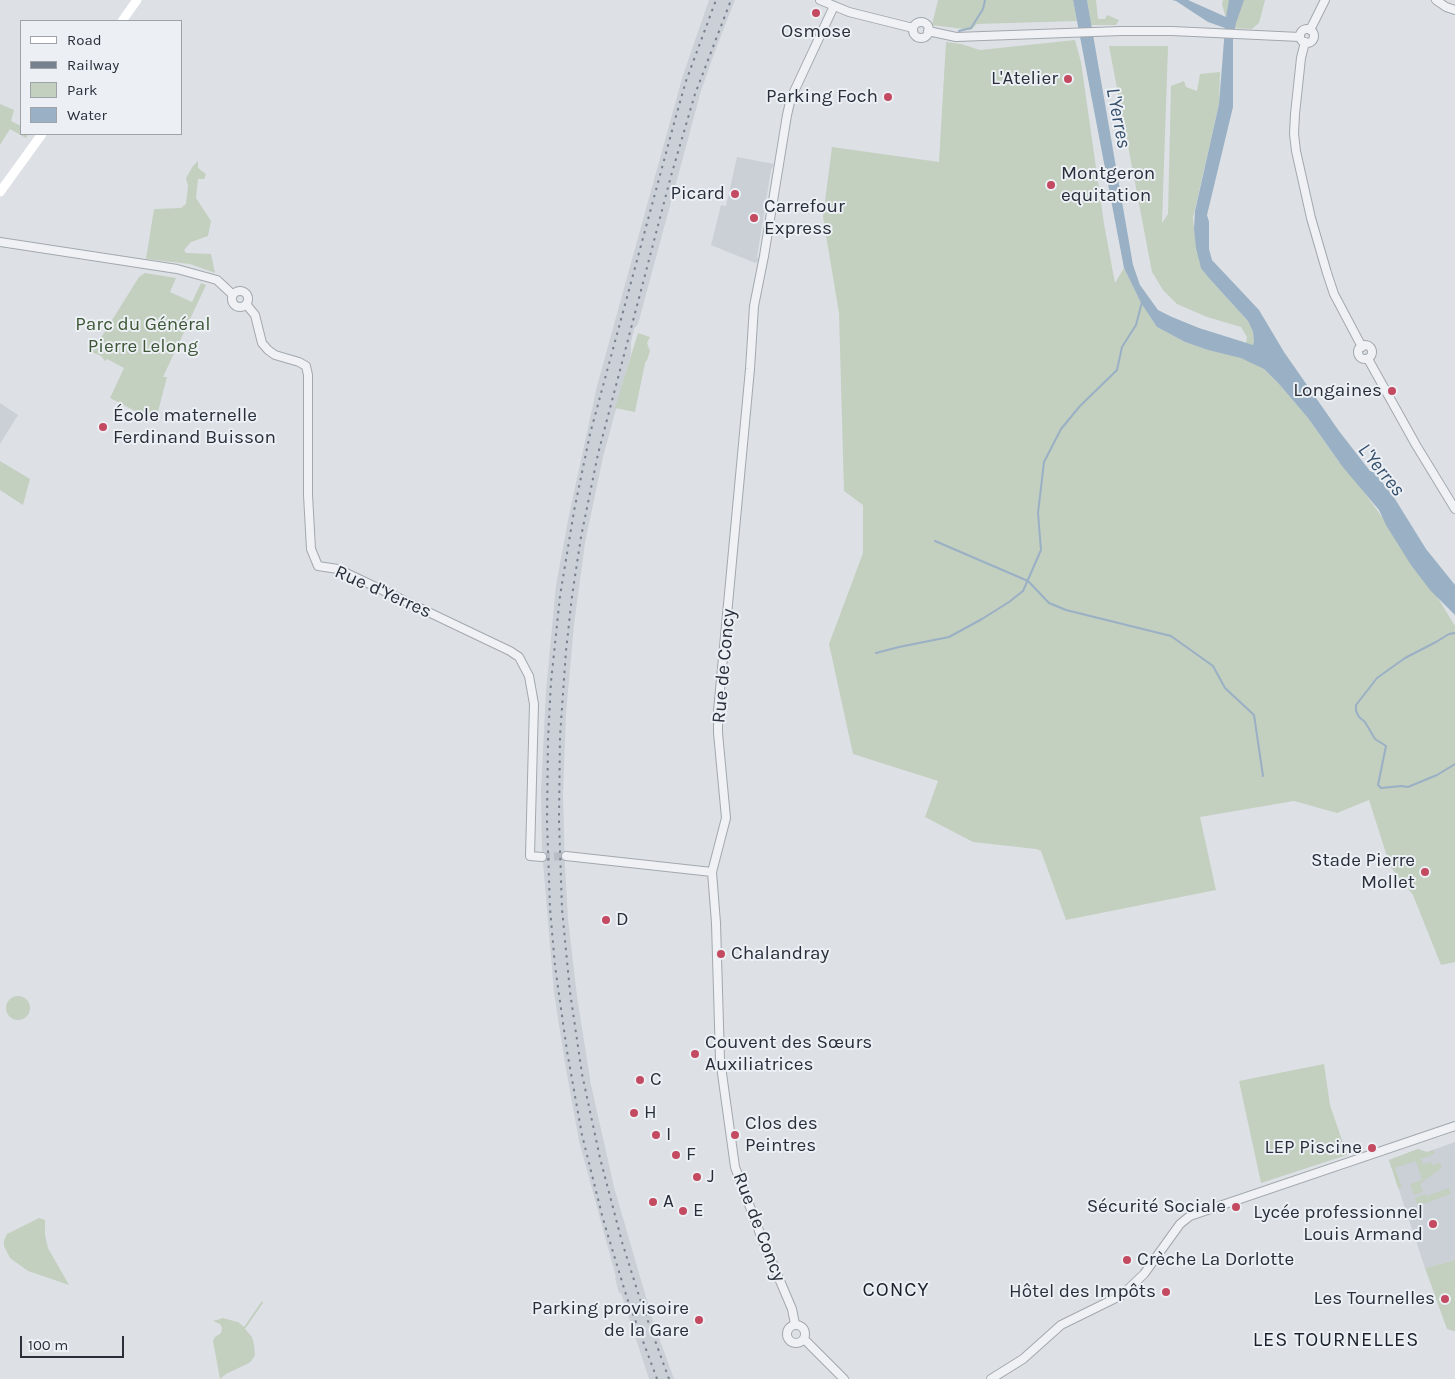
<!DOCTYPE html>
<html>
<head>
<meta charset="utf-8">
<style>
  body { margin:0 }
  #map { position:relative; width:1455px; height:1379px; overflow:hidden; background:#dde1e6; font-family:Karla,sans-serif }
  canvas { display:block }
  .legend { position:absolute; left:20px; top:20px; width:162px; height:115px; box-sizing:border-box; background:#ecf0f4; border:1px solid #9ea3aa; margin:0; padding:6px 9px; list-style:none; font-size:15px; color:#282f3b }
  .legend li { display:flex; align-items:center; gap:10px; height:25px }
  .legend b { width:25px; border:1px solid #9ea3aa }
  .scale { position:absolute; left:20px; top:1336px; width:104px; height:22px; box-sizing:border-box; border:2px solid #282f3b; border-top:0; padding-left:6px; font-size:15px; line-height:18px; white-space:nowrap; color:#282f3b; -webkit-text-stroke:4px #ecf0f4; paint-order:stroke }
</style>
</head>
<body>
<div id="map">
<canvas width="1455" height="1379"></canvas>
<ul class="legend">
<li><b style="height:6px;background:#fff"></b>Road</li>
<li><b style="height:6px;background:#78818e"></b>Railway</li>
<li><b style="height:14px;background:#c3cfbf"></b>Park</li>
<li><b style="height:14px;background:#9ab0c4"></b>Water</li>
</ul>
<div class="scale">100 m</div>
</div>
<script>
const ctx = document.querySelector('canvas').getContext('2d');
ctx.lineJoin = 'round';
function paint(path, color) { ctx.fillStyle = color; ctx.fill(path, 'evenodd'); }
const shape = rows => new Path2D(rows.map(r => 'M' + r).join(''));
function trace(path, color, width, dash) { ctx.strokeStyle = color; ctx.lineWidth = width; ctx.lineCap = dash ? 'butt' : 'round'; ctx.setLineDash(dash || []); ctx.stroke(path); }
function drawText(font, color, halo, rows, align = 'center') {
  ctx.font = font + ' Karla,sans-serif'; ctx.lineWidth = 4; ctx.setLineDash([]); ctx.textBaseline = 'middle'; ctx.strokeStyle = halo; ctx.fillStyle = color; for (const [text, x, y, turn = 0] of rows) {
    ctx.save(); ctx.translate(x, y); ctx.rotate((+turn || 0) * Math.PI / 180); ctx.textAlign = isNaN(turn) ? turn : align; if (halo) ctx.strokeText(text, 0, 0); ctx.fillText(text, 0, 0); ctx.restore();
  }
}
paint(shape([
  [709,0,735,0,715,51,701,91,638,324,634,329,631,342,631,354,603,457,585,543,574,625,566,714,563,795,565,866,568,919,577,996,591,1085,614,1187,639,1273,654,1324,674,1379,649,1379,621,1293,619,1293,615,1278,616,1277,579,1141,565,1063,554,993,542,850,541,791,546,691,556,585,569,515,597,386,683,75],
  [737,157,774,164,771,170,757,257,759,261,755,263,711,245,721,205,726,206],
  [0,403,18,415,0,444],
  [1455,1142,1455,1260,1425,1268,1389,1160,1418,1149,1427,1152]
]), '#cbd0d7');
paint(shape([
  [938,0,1073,0,1077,21,977,24,971,30,932,25],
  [1087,0,1096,0,1098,19,1105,19,1107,15,1119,20,1116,25,1091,25],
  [1223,0,1265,0,1259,23,1252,29,1233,28,1227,22,1222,4],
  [1075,40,1081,62,1104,224,1115,283,1124,268,1141,303,1157,327,1185,342,1208,350,1241,357,1264,369,1279,384,1308,418,1339,462,1340,459,1390,528,1430,585,1455,626,1455,962,1441,965,1413,895,1390,866,1369,800,1337,813,1294,801,1200,817,1216,890,1066,920,1041,851,1036,849,973,842,925,817,938,781,853,754,829,644,863,553,863,505,844,491,839,313,823,217,832,147,939,162,946,42,961,44,980,50],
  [1109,46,1168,46,1162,223,1168,214,1171,86,1184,81,1186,87,1197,91,1200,74,1220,72,1219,104,1193,218,1194,229,1200,263,1208,277,1248,321,1253,332,1254,341,1253,345,1246,344,1247,337,1241,327,1207,317,1177,304,1163,290,1152,272],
  [0,104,14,110,11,121,21,126,21,134,28,134,26,138,10,129,0,145],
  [198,161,198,168,206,174,204,179,198,179,196,198,211,221,208,236,191,242,184,250,186,253,211,254,215,273,190,264,146,259,154,209,181,208,186,204,188,186,186,178,193,166],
  [145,273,176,278,170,292,192,302,201,283,206,285,163,377,167,377,156,419,146,413,145,416,110,398,124,368,107,359,105,361,101,356,92,352,139,277],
  [638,333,650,337,647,343,650,351,647,360,645,363,635,412,615,408],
  [0,461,30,479,23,505,0,490],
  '6 1008a12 12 0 1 1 24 0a12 12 0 1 1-24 0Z',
  [1324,1064,1330,1105,1347,1155,1261,1183,1239,1081],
  [1418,1149,1427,1152,1434,1150,1435,1154,1421,1159,1423,1164,1431,1162,1433,1165,1440,1162,1442,1168,1420,1184,1423,1192,1414,1195,1410,1184,1422,1180,1416,1161,1395,1168,1402,1187,1398,1188,1389,1160],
  [1449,1188,1451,1194,1418,1206,1415,1198,1425,1194,1426,1196],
  [39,1218,45,1220,45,1235,48,1248,69,1285,28,1271,10,1258,4,1246,4,1240,7,1234],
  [1455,1260,1455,1331,1454,1331,1447,1329,1425,1268],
  [262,1301,263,1303,245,1329,252,1337,254,1345,255,1355,252,1360,249,1363,226,1374,220,1379,213,1341,215,1337,221,1333,222,1328,220,1324,213,1321,223,1318,230,1320,238,1322,244,1327]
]), '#c3cfbf');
paint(shape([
  [1073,0,1087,0,1133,265,1140,285,1158,310,1172,317,1199,328,1253,345,1254,341,1253,332,1248,321,1208,277,1201,268,1196,248,1194,229,1195,211,1219,104,1225,28,1208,22,1176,1,1172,0,1188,0,1226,17,1229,0,1244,0,1236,23,1233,39,1233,107,1207,215,1209,222,1209,249,1212,260,1259,310,1284,352,1339,431,1370,471,1375,473,1395,499,1426,549,1455,585,1455,615,1430,590,1411,565,1386,525,1379,510,1342,466,1308,418,1279,384,1264,369,1241,358,1208,350,1185,342,1157,327,1141,303,1124,268]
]), '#9ab0c4');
trace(shape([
  [959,31,971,28,983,9,985,0],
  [935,541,1028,581,1049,603,1066,610,1171,636,1213,666,1225,688,1254,715,1263,776],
  [1455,633,1449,634,1436,642,1405,658,1377,678,1356,705,1356,711,1359,717,1365,722,1375,739,1386,746,1378,785,1381,788,1401,786,1408,787,1437,775,1455,764],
  [876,653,899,647,949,637,982,619,1009,602,1023,591,1041,550,1038,513,1044,462,1061,429,1080,406,1117,370,1122,347,1136,325,1142,302]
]), '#9ab0c4', 2);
trace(shape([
  [542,857,566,856]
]), '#b9bdc4', 8, [8, 4]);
const tertiary = shape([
  [820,0,849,12,913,28],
  [1436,0,1446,7,1455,10],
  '913 30a8 8 0 1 1 16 0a8 8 0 1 1-16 0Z',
  '1300 36a7 7 0 1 1 14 0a7 7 0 1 1-14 0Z',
  [1310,30,1325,0],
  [928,31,956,37,1121,31,1172,31,1300,37],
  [1305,42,1301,58,1295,114,1294,134,1296,151,1311,218,1327,273,1334,294,1362,347],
  [0,242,177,269,217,280,232,294],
  '232 299a8 8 0 1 1 16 0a8 8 0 1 1-16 0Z',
  [246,304,255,315,262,343,268,350,275,355,299,362,306,366,308,375,308,495,311,549,318,566,338,569,510,651,519,657,529,676,534,704,530,856,542,857],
  '1358 352a7 7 0 1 1 14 0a7 7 0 1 1-14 0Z',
  [1368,359,1416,445,1455,509],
  [566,856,712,872],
  [795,1324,792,1309,761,1236,735,1167,720,1059,716,923,712,872,726,818,718,733,718,711,750,369,754,306,764,256,787,115,791,98,834,6],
  '787 1334a9 9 0 1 1 18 0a9 9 0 1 1-18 0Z',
  [804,1339,844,1379],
  [991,1379,1023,1359,1061,1325,1122,1295,1144,1274,1180,1224,1190,1216,1455,1126]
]);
trace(tertiary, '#a3a8af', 10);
trace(tertiary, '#eff1f4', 8);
trace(shape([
  [122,21,137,0],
  [0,192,42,134]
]), '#fff', 9);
trace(shape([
  [657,1379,627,1298,603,1219,582,1135,567,1051,555,966,550,908,547,821,548,739,551,682,560,596,574,511,590,434,676,116,686,81,716,0],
  [669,1379,640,1299,622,1242,600,1158,582,1074,570,992,562,909,559,820,560,736,566,651,572,596,581,537,598,454,671,176,695,94,731,0]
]), '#78818e', 2, [2.5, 5]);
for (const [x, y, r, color] of [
  [816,13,5,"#c34a60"],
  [1068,79,5,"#c34a60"],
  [888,97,5,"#c34a60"],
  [1051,185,5,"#c34a60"],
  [735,194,5,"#c34a60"],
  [754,218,5,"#c34a60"],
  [1392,391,5,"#c34a60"],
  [103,427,5,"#c34a60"],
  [1425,872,5,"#c34a60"],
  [606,920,5,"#c34a60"],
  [721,954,5,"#c34a60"],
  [695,1054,5,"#c34a60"],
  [640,1080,5,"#c34a60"],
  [634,1113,5,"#c34a60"],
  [656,1135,5,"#c34a60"],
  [735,1135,5,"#c34a60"],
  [1372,1148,5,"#c34a60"],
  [676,1155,5,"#c34a60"],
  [697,1177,5,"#c34a60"],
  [653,1202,5,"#c34a60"],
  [1236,1207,5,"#c34a60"],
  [683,1211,5,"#c34a60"],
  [1433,1224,5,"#c34a60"],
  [1127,1260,5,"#c34a60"],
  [1166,1292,5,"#c34a60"],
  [1445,1299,5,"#c34a60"],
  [699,1320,5,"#c34a60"]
]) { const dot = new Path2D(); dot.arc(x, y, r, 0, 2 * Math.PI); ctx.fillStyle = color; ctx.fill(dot); trace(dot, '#ecf0f4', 2); }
drawText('19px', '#282f3b', '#ecf0f4', [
  ["Osmose",816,32,"center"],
  ["L'Atelier",1058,79,"right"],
  ["Parking Foch",878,97,"right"],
  ["Montgeron",1061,174],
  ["equitation",1061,196],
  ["Picard",725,194,"right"],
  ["Carrefour",764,207],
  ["Express",764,229],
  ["Longaines",1382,391,"right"],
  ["École maternelle",113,416],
  ["Ferdinand Buisson",113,438],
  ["Stade Pierre",1415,861,"right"],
  ["Mollet",1415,883,"right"],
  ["D",616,920],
  ["Chalandray",731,954],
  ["Couvent des Sœurs",705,1043],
  ["Auxiliatrices",705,1065],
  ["C",650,1080],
  ["H",644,1113],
  ["Clos des",745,1124],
  ["Peintres",745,1146],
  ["I",666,1135],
  ["LEP Piscine",1362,1148,"right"],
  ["F",686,1155],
  ["J",707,1177],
  ["A",663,1202],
  ["Sécurité Sociale",1226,1207,"right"],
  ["E",693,1211],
  ["Lycée professionnel",1423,1213,"right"],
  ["Louis Armand",1423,1235,"right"],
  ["Crèche La Dorlotte",1137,1260],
  ["Hôtel des Impôts",1156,1292,"right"],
  ["Les Tournelles",1435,1299,"right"],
  ["Parking provisoire",689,1309,"right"],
  ["de la Gare",689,1331,"right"]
], 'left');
drawText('19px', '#3d5636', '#ecf0f4', [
  ["Parc du Général",143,325],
  ["Pierre Lelong",143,347]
]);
drawText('19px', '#282f3b', '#ecf0f4', [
  ["Rue d'Yerres",383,592,24],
  ["Rue de Concy",724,666,-85],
  ["Rue de Concy",759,1227,69]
]);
drawText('italic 20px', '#354f6c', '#ecf0f4', [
  ["L'Yerres",1118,118,79],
  ["L'Yerres",1381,470,51]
]);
ctx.letterSpacing = '1px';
drawText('20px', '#1a212c', '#ecf0f4', [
  ["CONCY",896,1290],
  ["LES TOURNELLES",1336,1340]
]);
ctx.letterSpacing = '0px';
</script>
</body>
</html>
